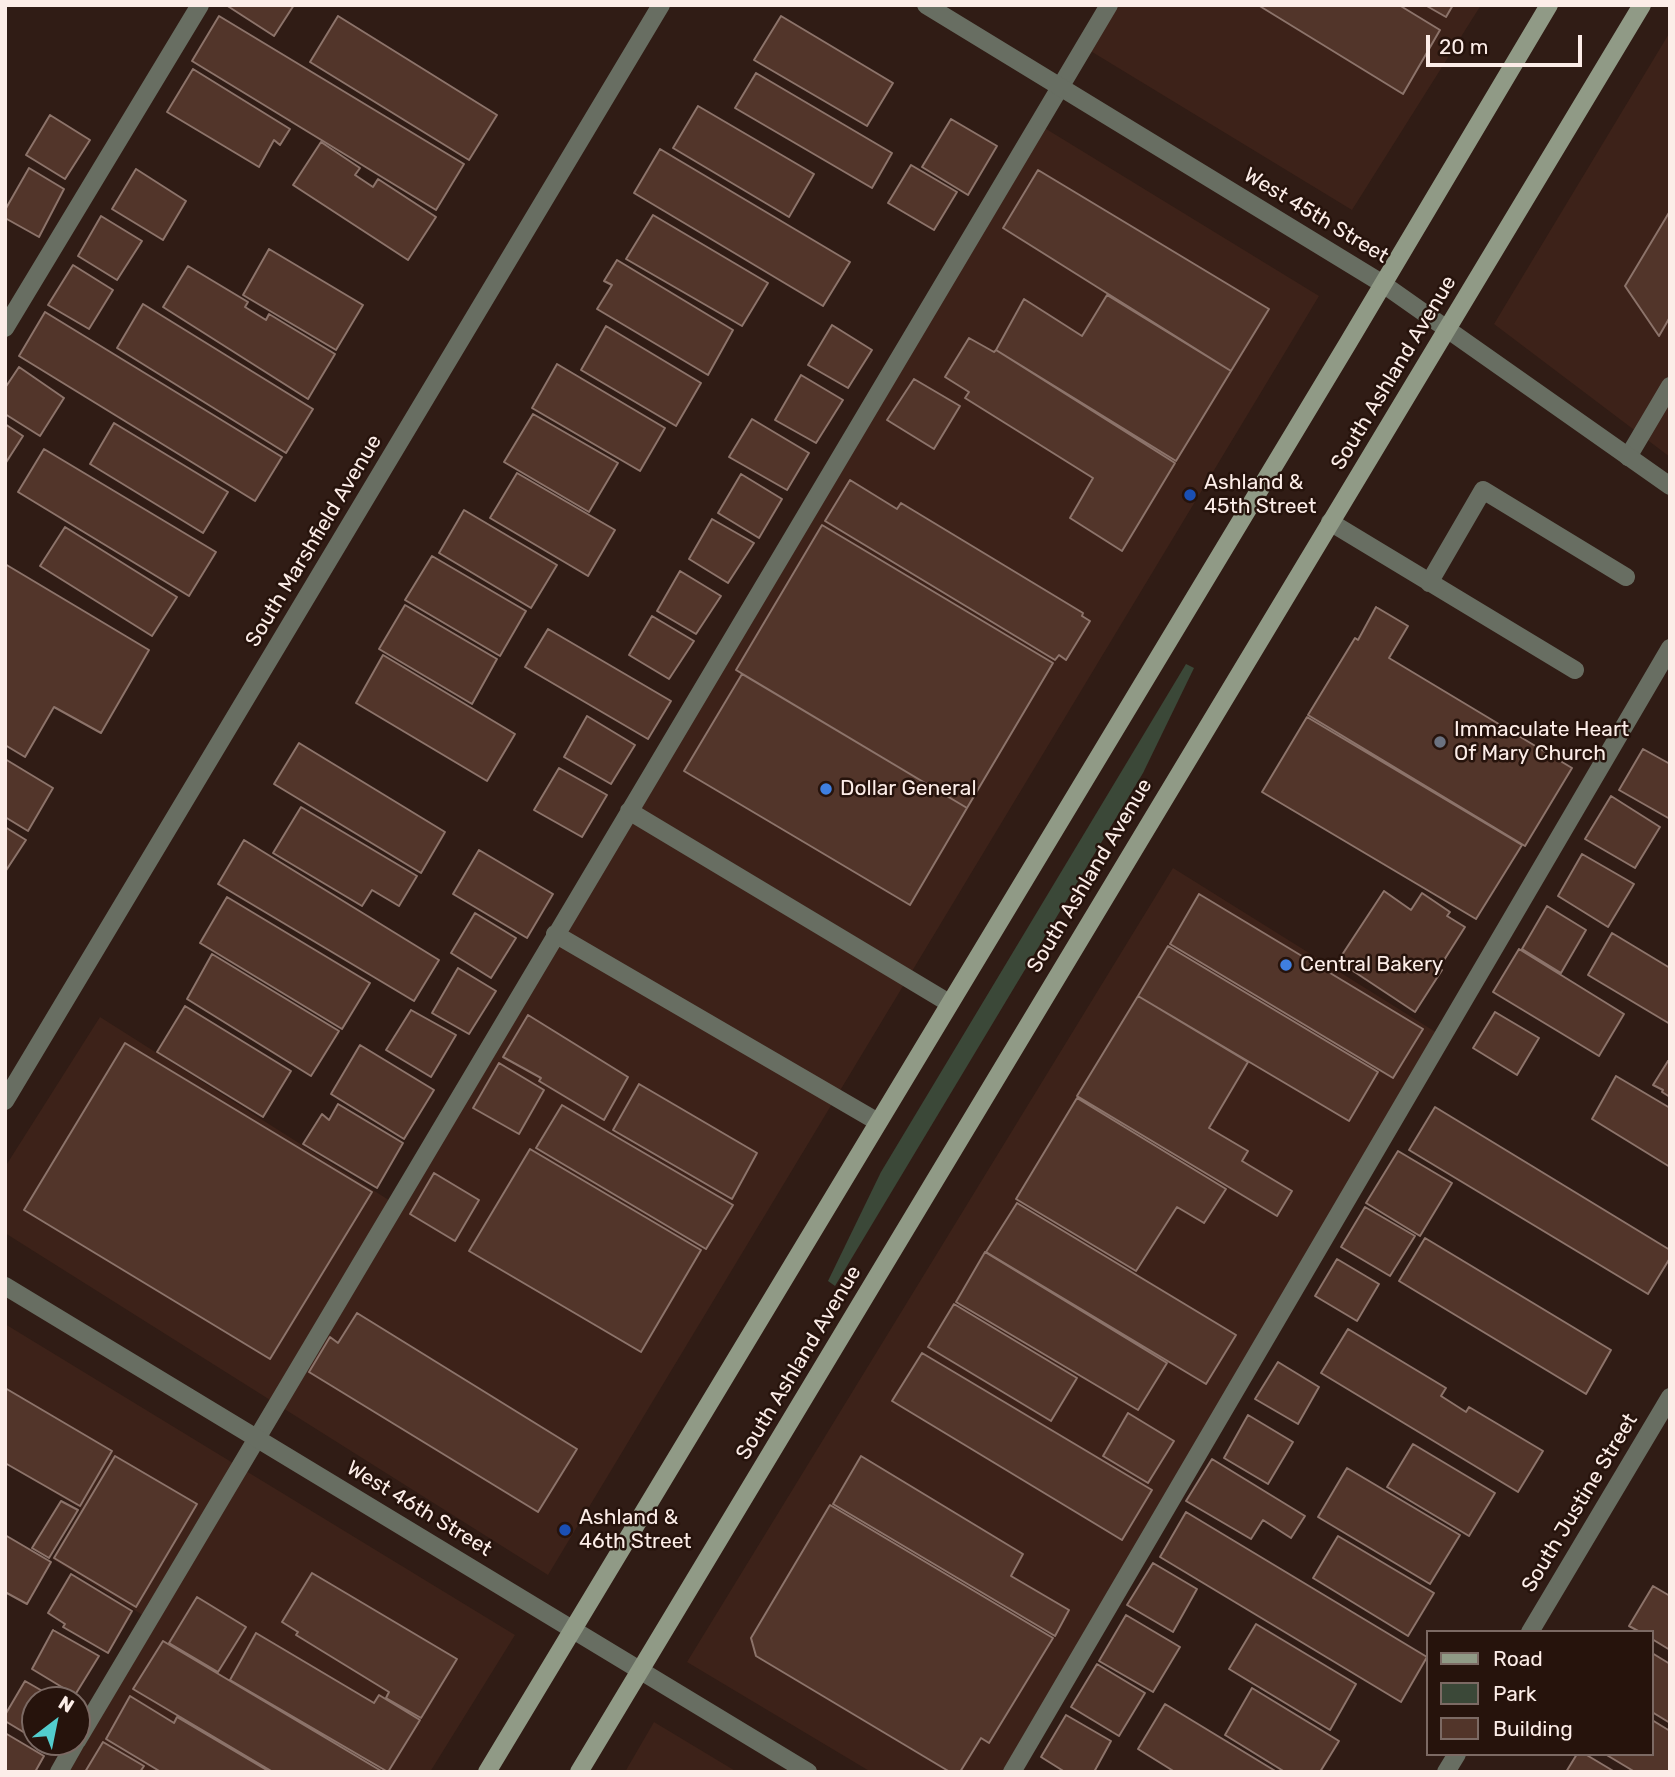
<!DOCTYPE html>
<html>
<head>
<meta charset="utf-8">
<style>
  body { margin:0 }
  #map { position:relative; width:1675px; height:1777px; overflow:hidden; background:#301c15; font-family:Rubik,sans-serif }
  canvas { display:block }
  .frame { position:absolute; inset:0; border:7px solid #fcede8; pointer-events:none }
  .legend { position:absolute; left:1426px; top:1630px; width:228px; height:126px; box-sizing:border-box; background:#26130c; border:2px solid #7c6a64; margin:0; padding:9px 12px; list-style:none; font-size:21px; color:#fcede8 }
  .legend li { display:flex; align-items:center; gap:14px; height:35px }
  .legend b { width:35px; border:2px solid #7c6a64 }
  .north { position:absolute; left:21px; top:1686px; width:70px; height:70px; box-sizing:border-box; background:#26130c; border:2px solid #7c6a64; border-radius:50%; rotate:32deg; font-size:19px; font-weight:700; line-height:28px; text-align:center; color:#fcede8 }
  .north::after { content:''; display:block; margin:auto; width:24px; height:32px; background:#52cdce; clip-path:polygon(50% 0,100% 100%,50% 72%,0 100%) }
  .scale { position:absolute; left:1426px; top:35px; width:156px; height:32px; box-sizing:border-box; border:4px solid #fcede8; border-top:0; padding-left:9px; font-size:21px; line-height:24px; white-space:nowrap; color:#fcede8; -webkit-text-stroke:5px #26130c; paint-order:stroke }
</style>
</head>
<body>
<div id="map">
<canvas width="1675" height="1777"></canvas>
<div class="frame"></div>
<ul class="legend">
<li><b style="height:9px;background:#909a86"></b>Road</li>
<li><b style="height:19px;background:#3b4838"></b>Park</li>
<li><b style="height:19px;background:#52352a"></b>Building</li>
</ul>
<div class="north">N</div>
<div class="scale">20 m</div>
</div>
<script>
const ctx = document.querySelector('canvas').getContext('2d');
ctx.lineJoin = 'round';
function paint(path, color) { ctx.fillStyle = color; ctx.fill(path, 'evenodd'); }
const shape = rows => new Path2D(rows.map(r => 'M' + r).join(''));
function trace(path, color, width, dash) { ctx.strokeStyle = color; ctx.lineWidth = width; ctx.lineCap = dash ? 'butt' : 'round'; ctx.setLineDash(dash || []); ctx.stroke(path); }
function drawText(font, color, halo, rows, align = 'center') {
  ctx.font = font + ' Rubik,sans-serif'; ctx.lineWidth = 5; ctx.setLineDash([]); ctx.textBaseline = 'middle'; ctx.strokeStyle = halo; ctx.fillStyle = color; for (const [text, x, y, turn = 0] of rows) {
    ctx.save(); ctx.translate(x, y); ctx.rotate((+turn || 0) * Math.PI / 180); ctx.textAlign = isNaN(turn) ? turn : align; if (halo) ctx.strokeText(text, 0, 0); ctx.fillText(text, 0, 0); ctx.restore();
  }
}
paint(shape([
  [1110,5,1481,5,1352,210,1084,47],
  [1670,32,1670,457,1494,324],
  [1038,124,1319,296,548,1575,5,1233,5,1167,100,1017,395,1204],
  [1173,868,1442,1036,1012,1772,871,1772,687,1662],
  [5,1324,515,1635,430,1772,59,1772,149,1619,52,1559,81,1509,5,1462],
  [654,1722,737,1772,625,1772]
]), '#3d2219');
paint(shape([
  [1186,664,1194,668,1143,773,835,1286,828,1281,881,1172]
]), '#3b4838');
const building = shape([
  [226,5,294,5,274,36,226,5],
  [1258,5,1399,5,1440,30,1403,94,1258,5],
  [1425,5,1453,5,1446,17,1425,5],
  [219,16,464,164,436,210,192,61,219,16],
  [338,16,497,115,469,160,310,62,338,16],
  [781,16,893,83,867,126,754,60,781,16],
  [193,69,290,129,280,145,274,140,259,167,167,112,193,69],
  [756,73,892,153,872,188,735,108,756,73],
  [698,106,814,174,789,217,673,148,698,106],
  [50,115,90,140,65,179,26,155,50,115],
  [951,119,997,146,968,195,922,167,951,119],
  [321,142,360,168,355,175,373,187,378,179,436,217,408,260,293,185,321,142],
  [660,149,850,262,823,306,634,193,660,149],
  [911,165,957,192,934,230,888,203,911,165],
  [29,168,64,189,39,237,5,218,5,210,29,168],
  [136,169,186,201,163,240,112,209,136,169],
  [1038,170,1269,309,1231,371,1003,228,1038,170],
  [1670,211,1670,317,1659,336,1625,286,1670,211],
  [653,215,768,283,742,326,626,259,653,215],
  [101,216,142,241,117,280,78,256,101,216],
  [269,249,363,305,336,350,243,295,269,249],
  [617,260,733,330,708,375,597,309,612,285,604,281,617,260],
  [73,265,113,290,89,329,48,305,73,265],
  [188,266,248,302,245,307,266,320,269,314,335,354,308,399,163,307,188,266],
  [1107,295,1231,371,1176,461,996,350,1024,299,1082,336,1107,295],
  [143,304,313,409,286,453,117,348,143,304],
  [45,312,282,457,255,501,19,356,45,312],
  [832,325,872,350,848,388,808,365,832,325],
  [606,326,701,383,676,426,581,370,606,326],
  [969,338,994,352,996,350,1175,463,1122,551,1070,518,1093,478,965,398,969,392,945,377,969,338],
  [557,364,665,428,640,471,532,408,557,364],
  [19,367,64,398,40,436,5,414,5,388,19,367],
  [801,375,843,400,816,443,775,420,801,375],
  [914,379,960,406,934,449,887,420,914,379],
  [533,414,618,463,589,512,504,462,533,414],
  [752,419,809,453,787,490,729,457,752,419],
  [114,423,228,492,203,533,90,464,114,423],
  [5,424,23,436,5,464,5,424],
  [44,449,216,552,189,596,18,492,44,449],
  [517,473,615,530,588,576,490,518,517,473],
  [741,474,782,499,759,538,718,513,741,474],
  [850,480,897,509,901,503,1083,613,1082,616,1090,621,1066,660,1059,655,1055,660,825,521,850,480],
  [464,510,557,565,531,608,439,553,464,510],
  [712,519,754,543,728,583,689,559,712,519],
  [822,525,1053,663,967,808,736,670,822,525],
  [65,527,177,597,152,636,40,566,65,527],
  [432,556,526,611,500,656,405,600,432,556],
  [5,564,149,650,101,733,54,707,25,757,5,745,5,564],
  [680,571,721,596,696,634,657,611,680,571],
  [405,605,497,659,472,704,379,649,405,605],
  [1376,607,1408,626,1389,658,1572,768,1525,846,1308,715,1355,638,1358,640,1376,607],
  [652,616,694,641,669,679,629,655,652,616],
  [548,629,671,701,648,739,525,667,548,629],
  [383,655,515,734,487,781,356,703,383,655],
  [742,674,967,808,910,905,684,771,742,674],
  [587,716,635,745,611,784,564,757,587,716],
  [1307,717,1522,845,1476,919,1262,792,1307,717],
  [299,743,445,832,421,873,274,784,299,743],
  [1643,749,1670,764,1670,819,1619,790,1643,749],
  [5,759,53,788,28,831,5,817,5,759],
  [559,768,607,795,582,837,534,810,559,768],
  [1611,796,1660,827,1635,868,1585,839,1611,796],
  [301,807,417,876,399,906,372,890,362,906,273,853,301,807],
  [5,827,26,840,5,872,5,827],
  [244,840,439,960,414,1001,218,884,244,840],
  [479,850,553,894,527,938,453,894,479,850],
  [1582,854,1634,884,1608,927,1558,896,1582,854],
  [1384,891,1411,910,1422,893,1450,912,1447,916,1465,927,1439,968,1442,970,1415,1012,1338,961,1384,891],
  [1199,894,1423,1029,1393,1078,1170,944,1199,894],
  [227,897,370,983,342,1029,200,943,227,897],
  [1547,906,1586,930,1561,973,1522,949,1547,906],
  [475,913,516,938,491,978,451,953,475,913],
  [1612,933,1670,968,1670,1024,1588,975,1612,933],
  [1168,946,1378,1072,1349,1121,1138,996,1168,946],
  [1519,949,1624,1014,1599,1056,1493,992,1519,949],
  [212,954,339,1031,311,1076,187,999,212,954],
  [458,968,496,991,469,1034,432,1013,458,968],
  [1138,996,1248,1062,1209,1128,1248,1151,1242,1161,1292,1191,1277,1216,1077,1096,1138,996],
  [185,1006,291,1071,263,1117,157,1052,185,1006],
  [411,1010,456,1035,431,1077,386,1050,411,1010],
  [1495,1012,1539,1038,1517,1075,1473,1048,1495,1012],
  [528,1015,628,1077,604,1120,539,1081,541,1078,503,1057,528,1015],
  [125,1043,372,1192,270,1359,24,1210,125,1043],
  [360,1045,434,1090,404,1139,331,1094,360,1045],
  [1668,1061,1670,1061,1670,1097,1662,1092,1663,1090,1653,1085,1668,1061],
  [499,1063,544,1090,519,1134,473,1108,499,1063],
  [1616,1076,1670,1108,1670,1167,1592,1119,1616,1076],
  [639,1084,757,1153,732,1199,613,1130,639,1084],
  [1077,1098,1226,1189,1204,1223,1177,1207,1136,1271,1016,1199,1077,1098],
  [338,1104,403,1143,377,1188,303,1144,322,1114,329,1120,338,1104],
  [562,1105,733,1205,706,1249,536,1148,562,1105],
  [1435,1107,1670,1250,1670,1258,1648,1294,1409,1150,1435,1107],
  [530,1149,701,1250,641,1352,469,1251,530,1149],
  [1398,1151,1452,1183,1420,1236,1366,1203,1398,1151],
  [434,1173,479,1200,455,1241,410,1214,434,1173],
  [1017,1203,1236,1335,1206,1384,986,1252,1017,1203],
  [1365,1207,1415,1236,1390,1276,1341,1247,1365,1207],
  [1425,1238,1611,1350,1586,1394,1399,1281,1425,1238],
  [985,1252,1167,1363,1138,1410,956,1302,985,1252],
  [1337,1259,1379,1284,1357,1321,1315,1296,1337,1259],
  [954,1304,1077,1378,1051,1421,928,1347,954,1304],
  [357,1313,577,1449,538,1512,309,1372,330,1337,338,1343,357,1313],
  [1348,1329,1446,1388,1441,1396,1466,1412,1469,1407,1543,1451,1518,1492,1321,1373,1348,1329],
  [922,1353,1152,1490,1122,1540,892,1401,922,1353],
  [1278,1362,1319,1387,1298,1424,1255,1399,1278,1362],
  [5,1388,112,1451,80,1506,5,1463,5,1388],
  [1128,1413,1174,1441,1148,1483,1103,1456,1128,1413],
  [1248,1415,1293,1442,1268,1484,1224,1458,1248,1415],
  [1413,1444,1495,1493,1469,1536,1387,1487,1413,1444],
  [115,1456,197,1504,136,1607,54,1558,115,1456],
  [861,1456,1023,1554,1011,1576,1069,1610,1055,1636,833,1504,861,1456],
  [1212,1459,1305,1516,1291,1538,1263,1520,1251,1539,1186,1501,1212,1459],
  [1347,1468,1460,1535,1430,1584,1318,1517,1347,1468],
  [61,1501,78,1510,49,1558,32,1548,61,1501],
  [830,1505,1053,1638,989,1743,981,1738,960,1772,950,1772,756,1656,751,1638,830,1505],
  [1186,1512,1427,1657,1401,1702,1160,1557,1186,1512],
  [5,1535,51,1562,27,1604,5,1592,5,1535],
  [1338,1536,1434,1593,1408,1636,1313,1578,1338,1536],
  [1153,1563,1197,1589,1173,1632,1127,1605,1153,1563],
  [312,1573,457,1659,421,1718,386,1698,389,1692,296,1635,298,1632,282,1622,312,1573],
  [71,1574,132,1611,108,1653,63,1627,65,1624,48,1613,71,1574],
  [1653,1586,1670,1596,1670,1650,1652,1639,1652,1632,1640,1632,1629,1626,1653,1586],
  [197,1597,246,1627,218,1672,169,1643,197,1597],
  [1126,1615,1180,1647,1153,1692,1099,1661,1126,1615],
  [1256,1624,1356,1684,1330,1730,1229,1669,1256,1624],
  [53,1630,99,1656,75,1695,32,1669,53,1630],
  [256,1633,374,1703,379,1695,420,1720,388,1772,230,1680,256,1633],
  [163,1641,383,1772,273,1772,133,1689,163,1641],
  [1652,1653,1670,1664,1670,1723,1652,1712,1652,1653],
  [1097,1664,1145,1693,1119,1736,1071,1707,1097,1664],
  [25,1681,58,1700,35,1700,35,1739,5,1721,5,1715,25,1681],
  [1252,1688,1339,1741,1320,1772,1285,1772,1225,1735,1252,1688],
  [130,1696,174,1723,177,1717,270,1772,161,1772,106,1739,130,1696],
  [1165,1704,1277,1772,1175,1772,1138,1749,1165,1704],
  [1066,1715,1111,1741,1094,1772,1065,1772,1041,1757,1066,1715],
  [1652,1720,1670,1731,1670,1772,1635,1772,1605,1754,1652,1754,1652,1720],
  [5,1733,44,1756,35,1772,5,1772,5,1733],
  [103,1742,144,1766,140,1772,85,1772,103,1742],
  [1577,1754,1585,1754,1615,1772,1566,1772,1577,1754]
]);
paint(building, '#52352a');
trace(building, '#8c736a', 2);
trace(shape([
  [5,328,200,5],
  [1628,457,1670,386],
  [1330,522,1575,670],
  [1429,583,1483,490,1626,577],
  [629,811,949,1003],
  [555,934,878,1122],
  [77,1741,1109,5],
  [59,1772,76,1742],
  [1012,1772,1670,648]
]), '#686e62', 18);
trace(shape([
  [926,5,1383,284,1670,486],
  [5,1101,661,5],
  [5,1286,808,1772],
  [1530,1632,1670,1397],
  [1446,1772,1457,1754]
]), '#686e62', 18);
trace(shape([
  [487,1772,1348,343,1549,5],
  [579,1772,1642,5]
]), '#909a86', 18);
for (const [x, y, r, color] of [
  [1190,495,7,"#1a4fb4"],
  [1440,742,7,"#6b7280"],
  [826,789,7,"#3f7fe0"],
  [1286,965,7,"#3f7fe0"],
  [565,1530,7,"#1a4fb4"]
]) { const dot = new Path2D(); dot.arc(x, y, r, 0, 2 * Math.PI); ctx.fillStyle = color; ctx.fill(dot); trace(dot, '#26130c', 2.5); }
drawText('21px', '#fcede8', '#26130c', [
  ["West 45th Street",1316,216,31],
  ["South Ashland Avenue",1394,373,-59],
  ["South Marshfield Avenue",314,541,-59],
  ["South Ashland Avenue",1090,876,-59],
  ["South Ashland Avenue",799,1363,-59],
  ["South Justine Street",1580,1503,-59],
  ["West 46th Street",419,1509,31]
]);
drawText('21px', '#fcede8', '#26130c', [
  ["Ashland &",1204,483],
  ["45th Street",1204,507],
  ["Immaculate Heart",1454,730],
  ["Of Mary Church",1454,754],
  ["Dollar General",840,789],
  ["Central Bakery",1300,965],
  ["Ashland &",579,1518],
  ["46th Street",579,1542]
], 'left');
</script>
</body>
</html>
